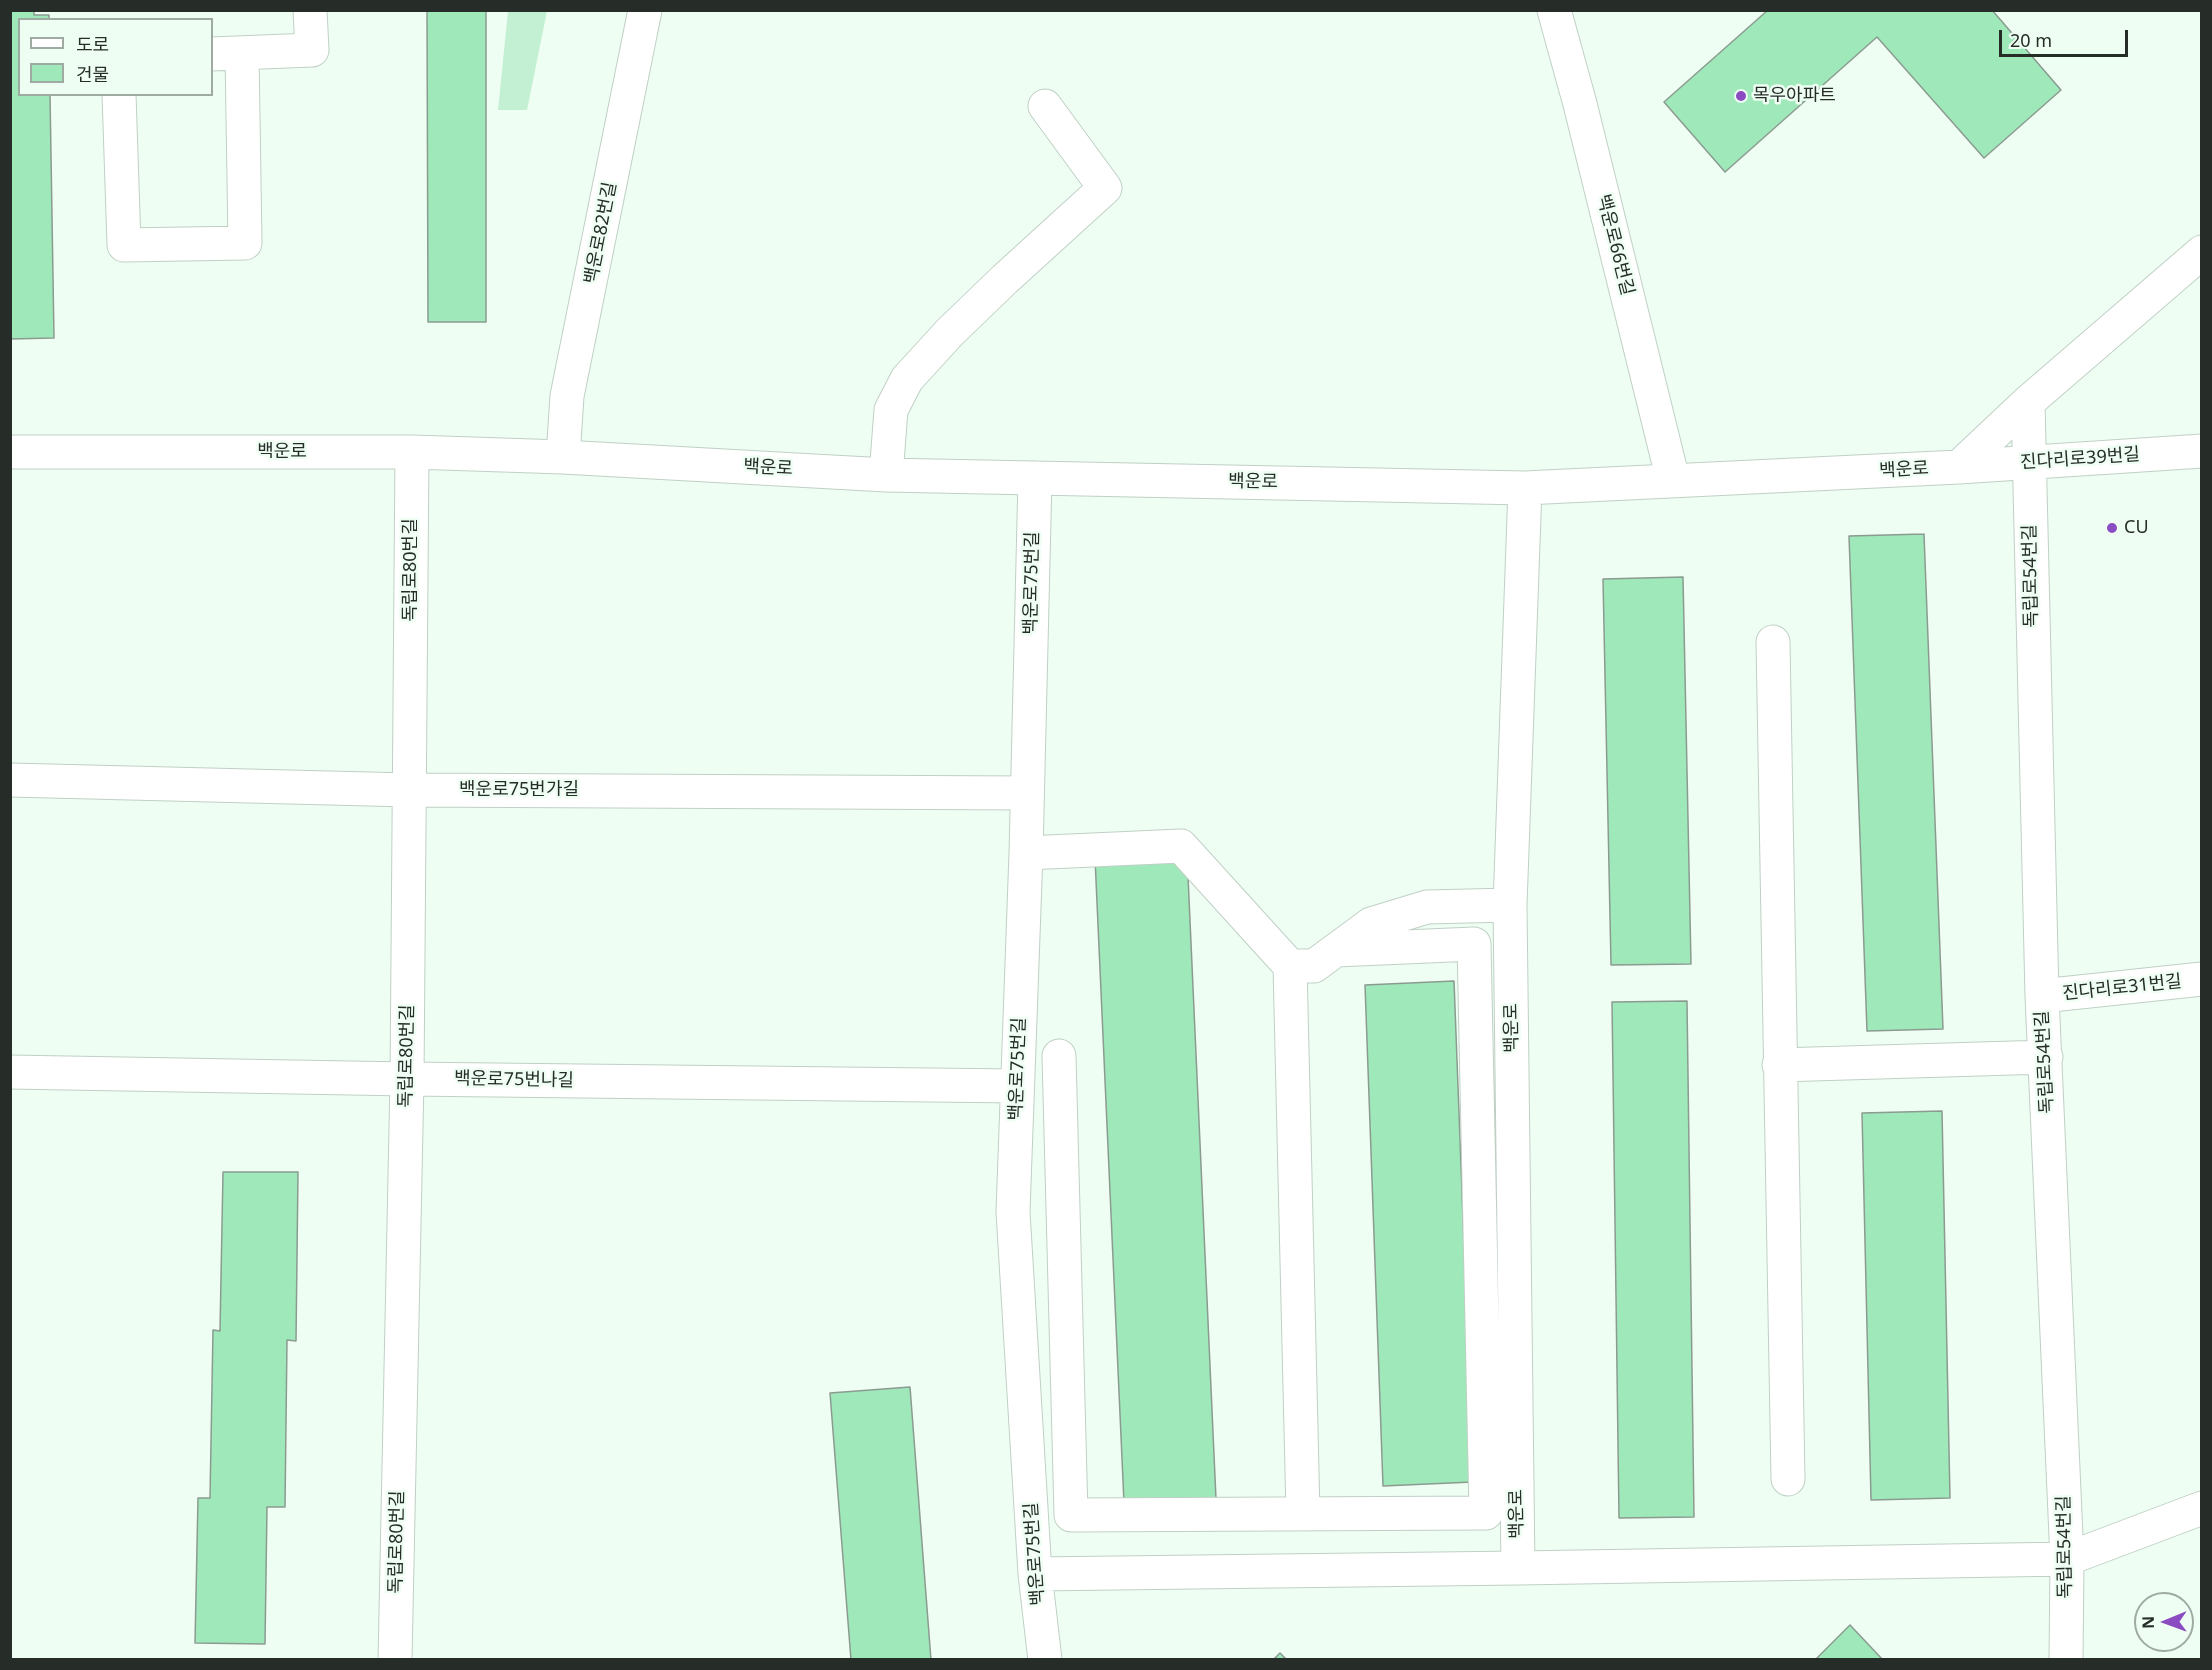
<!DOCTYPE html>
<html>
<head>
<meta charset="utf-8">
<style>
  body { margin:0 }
  #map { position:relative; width:2212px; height:1670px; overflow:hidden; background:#eefef3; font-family:"Noto Sans","Noto Sans KR",sans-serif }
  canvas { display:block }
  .frame { position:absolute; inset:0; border:12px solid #262c28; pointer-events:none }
  .legend { position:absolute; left:18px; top:18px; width:195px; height:78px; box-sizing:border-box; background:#eefef3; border:2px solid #9eaaa2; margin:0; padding:8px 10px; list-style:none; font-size:18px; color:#262c28 }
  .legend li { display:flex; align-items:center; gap:12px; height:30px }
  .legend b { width:30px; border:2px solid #9eaaa2 }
  .north { position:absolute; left:2134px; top:1592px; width:60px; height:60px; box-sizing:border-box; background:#eefef3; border:2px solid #9eaaa2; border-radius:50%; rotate:269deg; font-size:16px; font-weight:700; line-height:24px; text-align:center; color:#262c28 }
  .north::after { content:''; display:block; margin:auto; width:21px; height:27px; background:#8b4cc2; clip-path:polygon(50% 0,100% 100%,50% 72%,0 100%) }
  .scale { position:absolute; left:1999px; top:30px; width:129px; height:27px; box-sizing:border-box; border:3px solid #262c28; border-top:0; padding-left:8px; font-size:18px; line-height:21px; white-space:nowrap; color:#262c28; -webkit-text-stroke:4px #eefef3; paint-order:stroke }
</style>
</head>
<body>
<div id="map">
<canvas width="2212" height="1670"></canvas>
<div class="frame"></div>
<ul class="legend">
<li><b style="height:8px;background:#fff"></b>도로</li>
<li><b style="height:16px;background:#9ee8b9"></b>건물</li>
</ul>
<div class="north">N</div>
<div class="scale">20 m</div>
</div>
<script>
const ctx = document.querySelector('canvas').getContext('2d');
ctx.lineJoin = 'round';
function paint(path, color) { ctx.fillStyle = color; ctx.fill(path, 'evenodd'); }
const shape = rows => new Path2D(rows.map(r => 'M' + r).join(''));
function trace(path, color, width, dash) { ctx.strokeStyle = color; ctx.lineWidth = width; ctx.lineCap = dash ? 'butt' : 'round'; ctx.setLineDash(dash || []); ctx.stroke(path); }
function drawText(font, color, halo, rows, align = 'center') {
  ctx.font = font + ' "Noto Sans","Noto Sans KR",sans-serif'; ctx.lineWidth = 5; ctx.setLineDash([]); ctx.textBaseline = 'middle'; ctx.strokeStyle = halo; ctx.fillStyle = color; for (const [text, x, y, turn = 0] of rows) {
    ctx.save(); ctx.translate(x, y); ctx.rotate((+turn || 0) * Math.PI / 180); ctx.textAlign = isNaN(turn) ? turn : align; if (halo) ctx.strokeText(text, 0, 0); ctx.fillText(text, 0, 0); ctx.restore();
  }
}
paint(shape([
  [508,11,547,11,527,110,498,110]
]), '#c3efd2');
const building = shape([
  [10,10,34,10,34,15,49,15,49,20,20,20,20,94,50,94,54,338,10,339,10,10],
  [427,10,486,10,486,322,428,322,427,10],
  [1768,10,1992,10,2061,90,1984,158,1877,37,1725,172,1664,102,1768,10],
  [1924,534,1943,1029,1867,1031,1849,536,1924,534],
  [1683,577,1691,964,1611,965,1603,579,1683,577],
  [1187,854,1216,1499,1124,1503,1095,858,1187,854],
  [1454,981,1473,1482,1383,1486,1365,985,1454,981],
  [1687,1001,1694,1517,1619,1518,1612,1002,1687,1001],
  [1942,1111,1950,1498,1871,1500,1862,1113,1942,1111],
  [223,1172,298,1172,296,1341,287,1340,285,1507,267,1507,265,1644,195,1643,198,1498,210,1498,213,1330,220,1331,223,1172],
  [910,1387,931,1660,851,1660,830,1393,910,1387],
  [1850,1625,1883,1660,1815,1660,1850,1625],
  [1280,1653,1287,1660,1273,1660,1280,1653]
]);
paint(building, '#9ee8b9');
trace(building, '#8c9b91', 1.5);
const minor = shape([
  [1554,10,1580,104,1673,480],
  [212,54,312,50,310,10],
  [119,94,124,245,245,243,242,53],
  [2028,402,2042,996,2067,1559,2066,1660],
  [10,452,412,452,563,457,886,475,1525,488,1959,467,2028,402,2202,252],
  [563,457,567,396,645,10],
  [1959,467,2202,451],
  [886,475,891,410,907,379,950,332,1005,279,1105,188,1045,106],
  [1035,478,1026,853,1013,1212,1035,1574,1045,1660],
  [1773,642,1788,1479],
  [10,780,409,790,1027,793],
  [1026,853,1181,846,1290,966,1314,966,1371,924,1427,907,1510,905],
  [1290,966,1303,1513],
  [2042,996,2202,979],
  [1059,1056,1071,1515,1486,1513,1474,944,1336,950],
  [1779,1065,2046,1057],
  [10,1072,407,1079,1017,1086],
  [1518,1568,1510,905,1525,488],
  [1035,1574,1518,1568,2067,1559,2202,1508],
  [395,1660,407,1079,412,452]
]);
trace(minor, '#c0d0c5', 35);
trace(minor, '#fff', 33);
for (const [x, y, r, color] of [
  [1741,96,6,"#8b4cc2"],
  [2112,528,6,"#8b4cc2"]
]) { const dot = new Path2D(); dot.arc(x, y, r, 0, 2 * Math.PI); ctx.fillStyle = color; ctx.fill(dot); trace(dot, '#eefef3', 2); }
drawText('18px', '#262c28', '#eefef3', [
  ["목우아파트",1753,96],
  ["CU",2124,528]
], 'left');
drawText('18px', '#262c28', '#eefef3', [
  ["백운로82번길",601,233,-79],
  ["백운로66번길",1615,245,76],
  ["백운로",282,452],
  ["진다리로39번길",2080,459,-4],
  ["백운로",768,468,3],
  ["백운로",1904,470,-3],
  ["백운로",1253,482,1],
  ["독립로80번길",411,570,-90],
  ["독립로54번길",2031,576,-91],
  ["백운로75번길",1032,583,-89],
  ["백운로75번가길",519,790],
  ["진다리로31번길",2122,988,-6],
  ["백운로",1512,1028,-91],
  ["독립로80번길",407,1056,-89],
  ["독립로54번길",2045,1062,-93],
  ["백운로75번길",1018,1069,-88],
  ["백운로75번나길",514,1080,1],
  ["백운로",1517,1514,-91],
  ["독립로80번길",397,1542,-89],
  ["독립로54번길",2065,1547,-91],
  ["백운로75번길",1035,1554,-94]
]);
</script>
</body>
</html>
